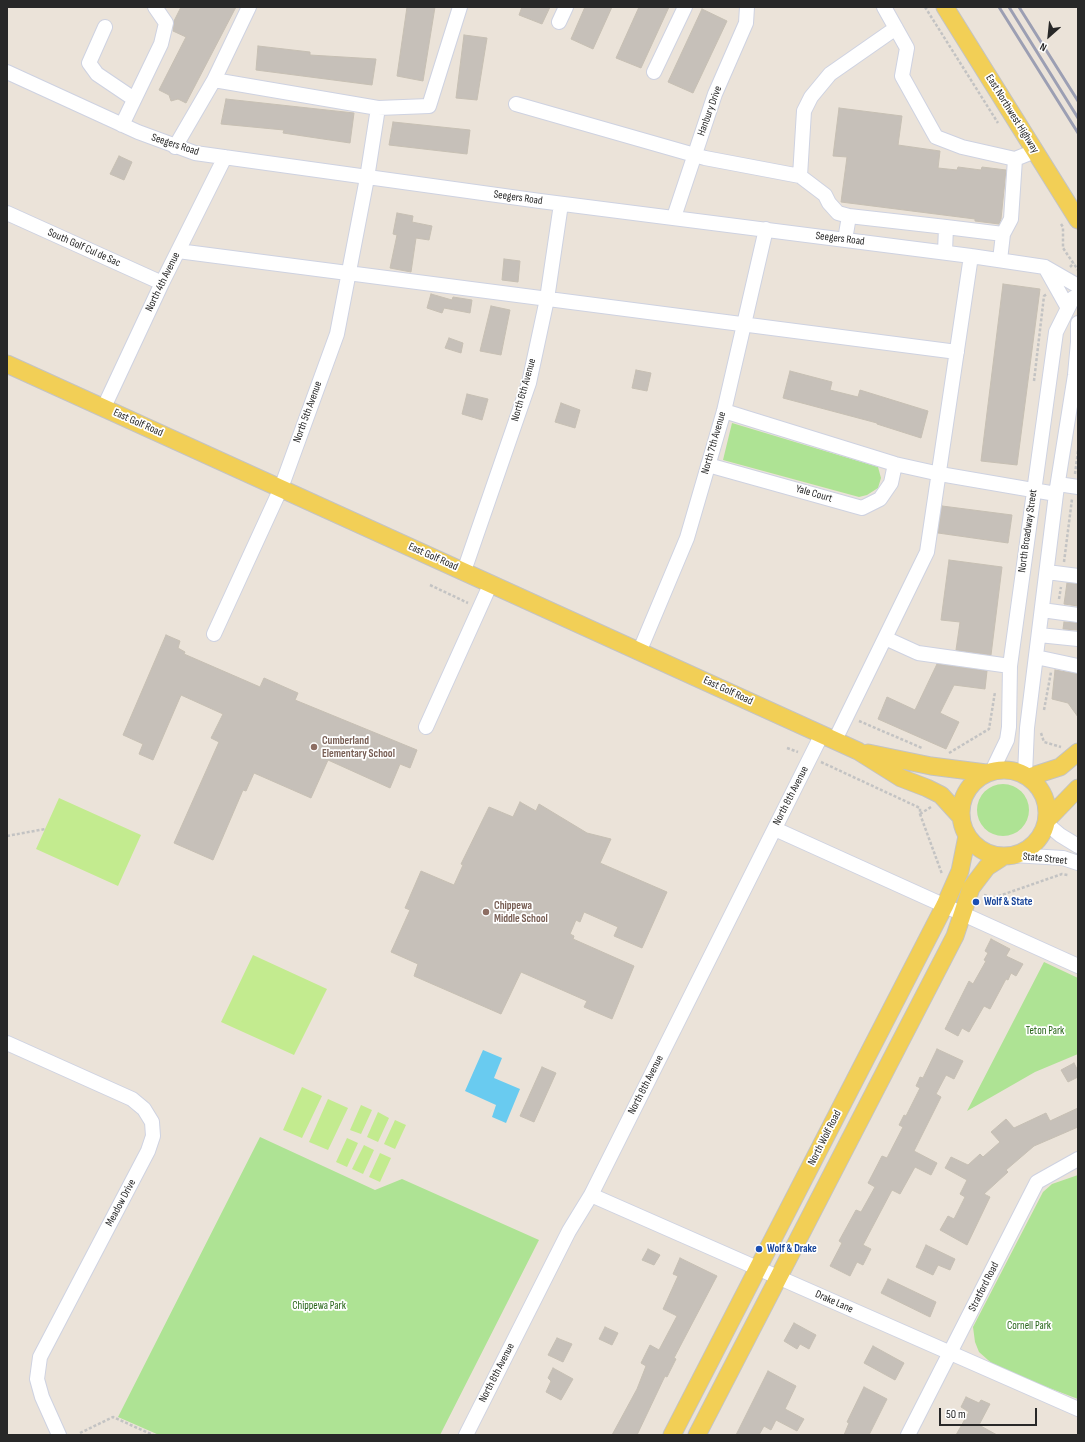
<!DOCTYPE html>
<html>
<head>
<meta charset="utf-8">
<style>
  body { margin:0 }
  #map { position:relative; width:1085px; height:1442px; overflow:hidden; background:#ebe3d9; font-family:"Sofia Sans Condensed",sans-serif }
  canvas { display:block }
  .frame { position:absolute; inset:0; border:8px solid #282828; pointer-events:none }
  .north { position:absolute; left:1029px; top:16px; width:40px; height:40px; -webkit-text-stroke:3px #fff; paint-order:stroke; rotate:207deg; font-size:11px; font-weight:700; line-height:16px; text-align:center; color:#282828 }
  .north::after { content:''; display:block; margin:auto; width:14px; height:18px; background:#282828; clip-path:polygon(50% 0,100% 100%,50% 72%,0 100%) }
  .scale { position:absolute; left:939px; top:1408px; width:98px; height:18px; box-sizing:border-box; border:2px solid #282828; border-top:0; padding-left:5px; font-size:12px; line-height:14px; white-space:nowrap; color:#282828; -webkit-text-stroke:3px #fff; paint-order:stroke }
</style>
</head>
<body>
<div id="map">
<canvas width="1085" height="1442"></canvas>
<div class="frame"></div>
<div class="north">N</div>
<div class="scale">50 m</div>
</div>
<script>
const ctx = document.querySelector('canvas').getContext('2d');
ctx.lineJoin = 'round';
function paint(path, color) { ctx.fillStyle = color; ctx.fill(path, 'evenodd'); }
const shape = rows => new Path2D(rows.map(r => 'M' + r).join(''));
function trace(path, color, width, dash) { ctx.strokeStyle = color; ctx.lineWidth = width; ctx.lineCap = dash ? 'butt' : 'round'; ctx.setLineDash(dash || []); ctx.stroke(path); }
function drawText(font, color, halo, rows, align = 'center') {
  ctx.font = font + ' "Sofia Sans Condensed",sans-serif'; ctx.lineWidth = 3.5; ctx.setLineDash([]); ctx.textBaseline = 'middle'; ctx.strokeStyle = halo; ctx.fillStyle = color; for (const [text, x, y, turn = 0] of rows) {
    ctx.save(); ctx.translate(x, y); ctx.rotate((+turn || 0) * Math.PI / 180); ctx.textAlign = isNaN(turn) ? turn : align; if (halo) ctx.strokeText(text, 0, 0); ctx.fillText(text, 0, 0); ctx.restore();
  }
}
paint(shape([
  [732,423,878,467,881,478,878,488,867,495,859,497,723,460],
  '977 810a26 26 0 1 1 52 0a26 26 0 1 1-52 0Z',
  [1044,962,1078,978,1078,1054,1035,1072,967,1111],
  [260,1137,375,1190,402,1179,539,1240,440,1435,159,1435,118,1417],
  [1078,1175,1078,1399,997,1368,979,1352,975,1342,973,1327,1043,1192,1052,1184]
]), '#aee394');
paint(shape([
  [59,798,141,835,118,886,36,849],
  [253,955,327,989,294,1055,221,1022],
  [302,1087,322,1096,302,1138,283,1130],
  [328,1099,348,1108,328,1150,309,1142],
  [361,1105,372,1110,361,1134,350,1130],
  [378,1112,389,1118,378,1142,367,1137],
  [395,1120,406,1125,395,1149,384,1144],
  [347,1138,358,1143,347,1167,336,1162],
  [364,1145,374,1150,363,1174,352,1169],
  [380,1153,391,1158,380,1182,369,1177]
]), '#c3eb8f');
paint(shape([
  [483,1050,502,1058,494,1078,520,1089,506,1123,492,1117,496,1105,465,1091]
]), '#69cbf0');
const building = shape([
  [181,7,236,7,186,103,178,99,171,101,169,95,159,90,186,37,173,31,174,21,181,7],
  [407,7,435,7,423,81,397,76,407,7],
  [522,7,550,7,542,24,519,15,522,7],
  [585,7,612,7,593,49,571,39,585,7],
  [639,7,669,7,641,68,616,58,639,7],
  [702,9,727,21,693,93,668,82,702,9],
  [464,35,487,38,477,100,456,98,464,35],
  [258,46,310,52,310,55,376,59,372,85,256,70,258,46],
  [226,99,354,113,350,143,283,133,284,130,221,124,226,99],
  [839,108,902,116,898,145,940,151,938,168,957,170,958,167,981,170,982,167,1006,170,1001,219,999,224,975,221,975,219,841,202,847,157,833,156,839,108],
  [393,122,470,130,467,154,389,145,393,122],
  [119,156,132,162,124,180,110,174,119,156],
  [397,213,413,216,412,222,432,226,429,240,416,238,411,272,390,268,397,235,393,234,397,213],
  [504,259,520,261,518,282,502,280,504,259],
  [1003,284,1040,289,1017,465,981,461,1003,284],
  [431,294,452,300,453,297,472,300,470,313,444,308,442,313,427,308,431,294],
  [491,306,510,310,501,355,480,351,491,306],
  [449,338,463,343,461,353,445,348,449,338],
  [636,370,651,373,647,391,632,388,636,370],
  [790,371,832,382,830,390,858,397,860,390,928,411,921,438,877,424,877,423,783,398,790,371],
  [467,394,488,399,482,420,462,414,467,394],
  [561,403,580,410,575,428,555,422,561,403],
  [942,506,1012,515,1008,543,938,533,942,506],
  [949,560,1002,567,991,655,956,650,960,622,941,620,949,560],
  [1067,583,1078,584,1078,606,1064,604,1067,583],
  [1064,622,1078,623,1078,630,1063,629,1064,622],
  [166,635,180,641,178,648,185,652,184,654,260,687,264,678,298,693,295,700,417,750,410,768,400,764,390,788,328,760,311,798,254,773,246,791,243,790,213,860,174,843,219,742,211,738,223,714,181,695,153,760,139,754,143,744,123,735,166,635],
  [937,664,987,671,985,689,954,685,940,713,959,722,946,749,878,719,887,697,915,710,937,664],
  [1055,670,1078,674,1078,717,1068,703,1052,699,1055,670],
  [520,802,536,811,539,804,587,833,611,839,600,863,667,892,642,948,614,936,618,927,584,912,580,922,576,920,570,934,574,936,573,939,634,966,612,1019,584,1007,587,1001,521,972,501,1014,414,976,418,964,391,952,410,910,405,908,421,871,454,885,463,865,461,864,489,807,513,817,520,802],
  [991,939,1010,949,1006,956,1023,964,1016,976,1011,973,1008,980,1006,979,990,1009,984,1006,969,1032,962,1028,958,1036,945,1029,969,981,973,984,986,961,984,960,988,953,985,951,991,939],
  [937,1049,963,1061,954,1079,946,1075,936,1094,941,1097,914,1151,937,1163,931,1175,915,1167,900,1194,892,1190,863,1245,871,1249,863,1265,857,1262,850,1276,830,1266,842,1243,839,1241,856,1210,861,1212,875,1187,868,1183,882,1156,887,1158,903,1127,899,1125,904,1115,906,1116,920,1088,916,1086,920,1077,923,1078,937,1049],
  [1074,1063,1078,1071,1078,1077,1068,1082,1061,1070,1074,1063],
  [542,1067,556,1073,534,1122,520,1116,542,1067],
  [1078,1108,1078,1127,1034,1146,1006,1170,1008,1172,984,1194,990,1197,967,1245,940,1230,948,1216,954,1219,965,1197,960,1194,967,1180,945,1168,951,1157,968,1165,980,1154,983,1157,1000,1142,991,1132,1006,1119,1014,1128,1046,1113,1050,1121,1078,1108],
  [926,1245,955,1259,950,1270,938,1265,933,1275,916,1267,926,1245],
  [648,1249,660,1255,654,1265,642,1260,648,1249],
  [680,1258,717,1276,674,1358,676,1359,667,1377,665,1376,637,1435,612,1435,637,1389,646,1366,641,1363,650,1345,659,1350,677,1316,663,1309,678,1276,673,1274,680,1258],
  [888,1279,936,1302,930,1317,881,1293,888,1279],
  [794,1323,816,1335,809,1349,800,1344,797,1349,784,1341,794,1323],
  [605,1327,618,1333,612,1345,599,1339,605,1327],
  [557,1338,572,1344,563,1362,548,1355,557,1338],
  [873,1346,904,1363,895,1380,864,1363,873,1346],
  [553,1368,573,1379,561,1400,546,1392,551,1381,548,1378,553,1368],
  [768,1371,796,1386,785,1409,804,1419,797,1431,776,1420,771,1430,764,1426,759,1435,736,1435,768,1371],
  [864,1387,887,1399,869,1435,844,1435,849,1423,847,1422,864,1387],
  [966,1397,979,1403,981,1400,990,1404,979,1425,997,1435,956,1435,969,1412,961,1407,966,1397]
]);
paint(building, '#c6c0b9');
trace(building, '#c6bfb3', 1);
const minor = shape([
  [884,7,907,48,902,76,936,137,962,147,1015,159,1035,151],
  [559,22,566,7],
  [105,27,89,63,97,74,134,99],
  [7,72,138,132,195,153,540,201,971,256,1045,267,1078,286],
  [654,72,685,7],
  [214,80,378,108],
  [516,104,705,158,800,176,825,195,829,203,838,213,849,216],
  [122,125,161,44,166,23,155,7],
  [175,147,214,80,249,7],
  [800,176,804,111,811,97,830,74,896,28],
  [7,213,162,283],
  [674,217,715,94,746,23,747,7],
  [946,227,1003,234,1000,260],
  [1003,234,1011,219,1015,159],
  [845,240,849,216,946,227,945,252],
  [178,251,957,352],
  [1045,267,1068,308],
  [1078,342,1078,323],
  [104,407,162,283,225,157],
  [724,411,895,464,940,474,1056,494],
  [708,465,862,508,880,499,891,483,895,464],
  [1058,484,1078,487],
  [464,571,529,383,547,299,561,204],
  [1047,572,1078,576],
  [1042,610,1078,615],
  [214,634,281,488,337,334,367,178,378,108,429,106,460,7],
  [1039,635,1078,639],
  [885,638,918,653,1010,666],
  [640,650,687,538,724,411,766,229],
  [1036,657,1078,666],
  [426,727,491,583],
  [835,740,927,552,971,256],
  [992,771,1007,740,1009,727,1010,666,1056,332,1073,298,1078,295],
  [1025,775,1027,728,1056,494,1075,375,1078,342],
  [1046,823,1060,835,1078,846],
  [775,829,1078,966],
  [1013,855,1063,858,1078,863],
  [7,1043,132,1099,144,1109,152,1122,153,1136,148,1151,40,1357,37,1379,42,1397,59,1435],
  [591,1195,1078,1409],
  [466,1435,569,1231,591,1195,822,734],
  [908,1435,1037,1182,1078,1159]
]);
const major = shape([
  [945,7,1078,220],
  [7,364,858,751,901,778,927,788,941,795,961,817],
  [868,753,931,766,986,773],
  '961 813a43 43 0 1 1 86 0a43 43 0 1 1-86 0Z',
  [1029,777,1060,767,1078,752],
  [1047,820,1078,788],
  [672,1435,945,905,960,871,967,836],
  [697,1435,955,936,971,888,987,867,1004,856]
]);
trace(minor, '#ced2e1', 16);
trace(major, '#c3c3c3', 19);
trace(shape([
  [925,7,998,123],
  [1061,224,1063,227,1063,248,1078,270],
  [1070,267,1074,263],
  [1034,381,1044,296,1047,294],
  [1075,474,1078,451],
  [1064,562,1072,499],
  [430,585,468,603],
  [1059,599,1061,587],
  [1044,710,1051,672],
  [859,721,922,748],
  [1041,733,1044,742,1061,747],
  [787,748,798,752],
  [949,753,989,729,995,692],
  [821,762,920,808,920,814,942,874],
  [920,814,931,807],
  [7,836,45,829],
  [984,895,993,898,1062,874,1068,875],
  [80,1433,113,1417,153,1435]
]), '#c3c3c3', 2.5, [3, 2]);
trace(minor, '#fff', 14);
trace(major, '#f2cf56', 17);
trace(shape([
  [999,7,1078,133],
  [1009,7,1078,118],
  [1019,7,1078,101]
]), '#9c9fb3', 3);
for (const [x, y, r, color] of [
  [314,747,4,"#8d6e63"],
  [976,902,4,"#1a4fb4"],
  [486,912,4,"#8d6e63"],
  [759,1249,4,"#1a4fb4"]
]) { const dot = new Path2D(); dot.arc(x, y, r, 0, 2 * Math.PI); ctx.fillStyle = color; ctx.fill(dot); trace(dot, '#fff', 1.5); }
drawText('11px', '#282828', '#fff', [
  ["Hanbury Drive",710,111,-70],
  ["East Northwest Highway",1012,114,58],
  ["Seegers Road",175,145,18],
  ["Seegers Road",518,198,8],
  ["Seegers Road",840,239,7],
  ["South Golf Cul de Sac",84,248,24],
  ["North 4th Avenue",163,282,-64],
  ["North 6th Avenue",524,390,-74],
  ["North 5th Avenue",308,412,-70],
  ["East Golf Road",138,423,24],
  ["North 7th Avenue",714,443,-74],
  ["Yale Court",814,494,16],
  ["North Broadway Street",1028,531,-82],
  ["East Golf Road",433,557,24],
  ["East Golf Road",728,691,25],
  ["North 8th Avenue",791,796,-63],
  ["State Street",1045,859,6],
  ["North 8th Avenue",646,1085,-63],
  ["North Wolf Road",825,1138,-63],
  ["Meadow Drive",121,1203,-62],
  ["Stratford Road",984,1287,-63],
  ["Drake Lane",834,1302,24],
  ["North 8th Avenue",497,1373,-63]
]);
drawText('bold 11px', '#785e54', '#fff', [
  ["Cumberland",322,741],
  ["Elementary School",322,754],
  ["Chippewa",494,906],
  ["Middle School",494,919]
], 'left');
drawText('bold 11px', '#164399', '#fff', [
  ["Wolf & State",984,902],
  ["Wolf & Drake",767,1249]
], 'left');
drawText('11px', '#276518', '#fff', [
  ["Teton Park",1045,1031],
  ["Chippewa Park",319,1306],
  ["Cornell Park",1029,1326]
]);
</script>
</body>
</html>
